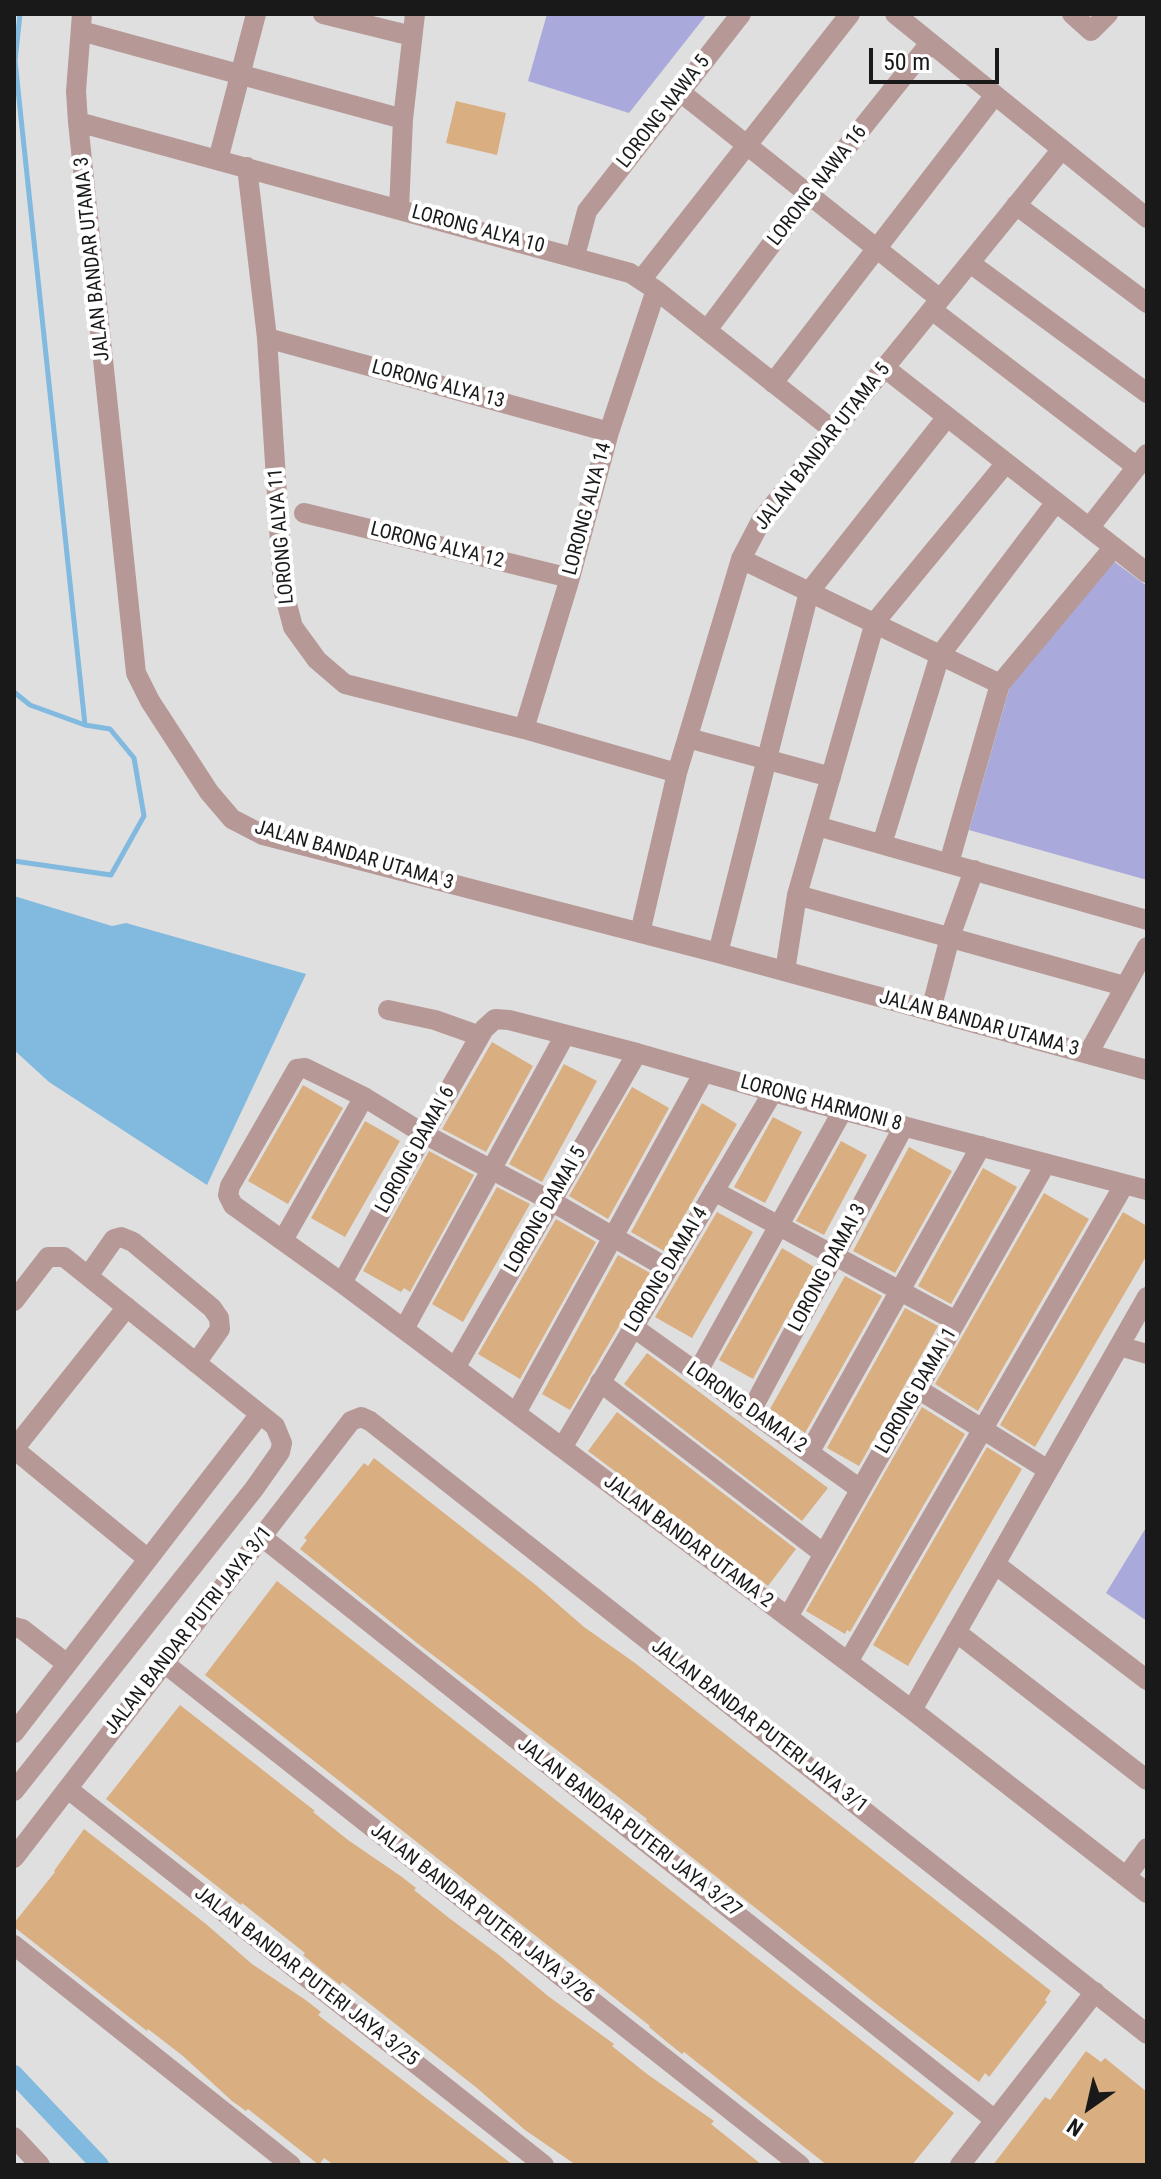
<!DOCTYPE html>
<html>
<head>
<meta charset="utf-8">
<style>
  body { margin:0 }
  #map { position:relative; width:1161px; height:2179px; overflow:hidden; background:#dfdfe0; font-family:"Roboto Condensed",sans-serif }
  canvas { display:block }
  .frame { position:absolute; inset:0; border:16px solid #191919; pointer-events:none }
  .north { position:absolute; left:1049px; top:2067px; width:80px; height:80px; -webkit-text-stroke:6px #fff; paint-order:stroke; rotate:214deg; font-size:22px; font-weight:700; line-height:32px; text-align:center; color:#191919 }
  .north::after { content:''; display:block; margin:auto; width:28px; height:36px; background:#191919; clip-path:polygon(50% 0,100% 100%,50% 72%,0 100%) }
  .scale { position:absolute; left:869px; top:48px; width:130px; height:36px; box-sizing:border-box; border:4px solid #191919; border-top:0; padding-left:10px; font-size:24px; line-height:28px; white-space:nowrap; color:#191919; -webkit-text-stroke:6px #fff; paint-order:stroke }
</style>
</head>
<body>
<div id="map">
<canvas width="1161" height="2179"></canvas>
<div class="frame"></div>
<div class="north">N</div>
<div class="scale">50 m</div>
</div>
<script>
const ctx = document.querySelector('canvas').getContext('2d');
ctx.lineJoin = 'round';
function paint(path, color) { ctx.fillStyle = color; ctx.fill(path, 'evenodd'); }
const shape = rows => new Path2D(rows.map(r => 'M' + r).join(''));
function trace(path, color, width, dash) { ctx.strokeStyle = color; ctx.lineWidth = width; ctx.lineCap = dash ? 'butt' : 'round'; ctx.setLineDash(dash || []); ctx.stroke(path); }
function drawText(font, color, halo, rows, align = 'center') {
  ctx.font = font + ' "Roboto Condensed",sans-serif'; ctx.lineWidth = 8; ctx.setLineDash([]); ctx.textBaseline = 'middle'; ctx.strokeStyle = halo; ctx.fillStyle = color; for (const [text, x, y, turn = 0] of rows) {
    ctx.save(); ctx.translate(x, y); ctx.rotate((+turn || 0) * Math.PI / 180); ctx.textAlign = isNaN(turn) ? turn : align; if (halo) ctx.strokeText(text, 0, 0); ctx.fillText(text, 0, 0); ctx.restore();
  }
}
paint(shape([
  [547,14,707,14,629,113,528,81],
  [1108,557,1147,586,1147,880,969,830,1014,672],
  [1147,1526,1147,1621,1106,1593]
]), '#aaa9db');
paint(shape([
  [14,896,112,926,126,923,306,974,207,1185,49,1082,14,1050]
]), '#82b9df');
trace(shape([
  [20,14,15,61,85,725],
  [14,692,30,705,85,725,110,729,134,758,144,816,111,875,14,861]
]), '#82b9df', 5);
trace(shape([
  [14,2074,100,2165]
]), '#82b9df', 18);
paint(shape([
  [456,101,506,113,497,155,446,143],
  [492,1042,533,1066,486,1152,442,1129],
  [564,1064,597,1081,542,1182,509,1164],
  [303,1085,343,1108,288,1204,248,1181],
  [632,1087,669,1108,608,1219,569,1196],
  [702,1103,737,1124,664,1251,631,1232],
  [773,1117,802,1132,765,1203,734,1187],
  [365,1121,400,1141,345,1237,311,1218],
  [841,1141,867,1155,824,1235,796,1221],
  [909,1147,952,1171,895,1273,853,1251],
  [429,1151,474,1175,410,1292,404,1288,401,1292,363,1271],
  [983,1168,1017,1187,951,1304,918,1286],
  [497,1187,530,1204,463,1322,432,1304],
  [1044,1193,1089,1219,978,1411,935,1384],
  [717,1212,753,1232,692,1338,655,1317],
  [1123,1212,1147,1226,1147,1255,1035,1447,1000,1425],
  [556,1219,596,1242,520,1379,478,1354],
  [782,1248,814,1267,753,1379,719,1360],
  [618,1255,650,1273,570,1410,542,1394],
  [845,1276,882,1296,805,1433,770,1409],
  [905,1308,938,1326,859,1466,827,1448],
  [647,1353,828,1488,802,1521,624,1384],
  [922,1407,965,1434,850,1632,847,1630,845,1634,806,1611],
  [617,1412,796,1549,768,1586,588,1451],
  [987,1447,1022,1469,908,1666,873,1645],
  [374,1458,537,1586,584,1627,635,1663,1051,1991,1045,2000,1047,2002,989,2077,985,2073,979,2082,879,2006,646,1821,647,1819,417,1643,300,1549,307,1540,304,1538,364,1463,368,1466],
  [277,1581,954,2113,912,2165,827,2165,684,2052,682,2054,667,2042,649,2027,650,2026,205,1675],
  [180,1705,315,1811,313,1812,348,1840,402,1877,416,1888,414,1890,449,1918,499,1955,548,1996,614,2044,612,2046,647,2074,714,2121,711,2124,762,2165,576,2165,525,2130,477,2088,342,1982,340,1985,326,1974,303,1955,305,1953,242,1903,241,1905,106,1799],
  [84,1829,206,1924,252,1964,307,2001,321,2012,318,2015,513,2165,334,2165,324,2158,319,2165,248,2109,246,2111,232,2101,183,2056,148,2029,147,2031,14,1927,14,1923,55,1872,54,1871],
  [1086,2051,1101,2062,1105,2058,1147,2092,1147,2165,993,2165,1045,2097,1050,2100]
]), '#d9ae80');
trace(shape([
  [82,14,76,91,78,122,136,673,150,701,209,792,232,819,263,835,718,953,1147,1070],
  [323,14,412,36],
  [895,14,1147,218],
  [1072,14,1091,31,1108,14],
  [81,31,403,119],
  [679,91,940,299],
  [78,122,630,273,656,290,833,430],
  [218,160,256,14],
  [247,167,267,338,283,589,293,627,317,660,345,684,524,729,677,773],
  [1016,205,1147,303],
  [399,209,403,119,415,14],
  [575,256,587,211,741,14],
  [970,263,1147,393],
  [641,280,850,14],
  [932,310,1137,467],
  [707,330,810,193,930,43],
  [267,338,609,432],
  [885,368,1147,573],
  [773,383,995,95],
  [304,513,570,578],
  [1089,528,1147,454],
  [741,559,1000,684],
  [524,729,570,578,609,432,656,290],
  [688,738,831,777],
  [817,826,1147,920],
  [882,844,940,655,1056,502],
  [949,863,1000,684,1114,547],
  [797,895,1124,986],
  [640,933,677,773,741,559,762,519,1062,149],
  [718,953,809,592,947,417],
  [785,971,797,895,875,622,1006,463],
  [388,1010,435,1020,480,1036],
  [931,1010,950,937,974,870],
  [1088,1054,1147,947],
  [714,1191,956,1321],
  [283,1240,364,1097],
  [667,1268,551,1201,424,1134,364,1097,305,1068,297,1069,230,1186,228,1195,233,1205,342,1283,912,1710,1147,1893],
  [88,1276,114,1239,121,1237,133,1242,212,1308,219,1318,220,1329,196,1363],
  [342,1283,424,1134,484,1029,495,1019,509,1020,637,1053,773,1092,1147,1190],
  [14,1301,48,1257,64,1257,275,1426,282,1443,280,1452,254,1489,14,1791],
  [633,1327,860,1489],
  [404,1329,565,1035],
  [1119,1346,1147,1354],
  [455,1368,637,1053],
  [697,1373,843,1110],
  [600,1382,824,1554],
  [918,1389,1048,1470],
  [751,1411,904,1126],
  [516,1413,704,1072],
  [562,1448,773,1092],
  [14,1449,127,1307],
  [14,1449,148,1559],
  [809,1453,981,1146],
  [262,1537,995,2120],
  [995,1564,1147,1680],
  [788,1617,1045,1165],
  [14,1627,22,1629,67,1664],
  [956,1632,1147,1780],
  [848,1662,1124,1185],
  [164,1663,800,2165],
  [912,1710,1147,1297],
  [14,1733,260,1414],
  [68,1789,544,2165],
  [14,1858,351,1421,361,1417,370,1421,1147,2034],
  [1126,1877,1147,1848],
  [14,1945,291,2165],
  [14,2137,40,2165],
  [960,2165,1095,1992]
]), '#b69996', 20);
drawText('20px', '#191919', '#fff', [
  ["LORONG NAWA 5",664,112,-52],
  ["LORONG NAWA 16",818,186,-52],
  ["LORONG ALYA 10",478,230,15],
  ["JALAN BANDAR UTAMA 3",93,259,-96],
  ["LORONG ALYA 13",438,385,15],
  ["JALAN BANDAR UTAMA 5",823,447,-52],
  ["LORONG ALYA 14",588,509,-75],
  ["LORONG ALYA 11",282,536,-95],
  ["LORONG ALYA 12",437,546,14],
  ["JALAN BANDAR UTAMA 3",354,856,16],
  ["JALAN BANDAR UTAMA 3",979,1024,15],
  ["LORONG HARMONI 8",821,1104,15],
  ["LORONG DAMAI 6",416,1150,-61],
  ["LORONG DAMAI 5",546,1210,-60],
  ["LORONG DAMAI 3",828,1268,-62],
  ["LORONG DAMAI 4",667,1270,-59],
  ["LORONG DAMAI 1",917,1391,-60],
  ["LORONG DAMAI 2",746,1408,35],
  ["JALAN BANDAR UTAMA 2",688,1542,37],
  ["JALAN BANDAR PUTRI JAYA 3/1",189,1631,-52],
  ["JALAN BANDAR PUTERI JAYA 3/1",759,1727,38],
  ["JALAN BANDAR PUTERI JAYA 3/27",629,1828,38],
  ["JALAN BANDAR PUTERI JAYA 3/26",482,1914,38],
  ["JALAN BANDAR PUTERI JAYA 3/25",306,1977,38]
]);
</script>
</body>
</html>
